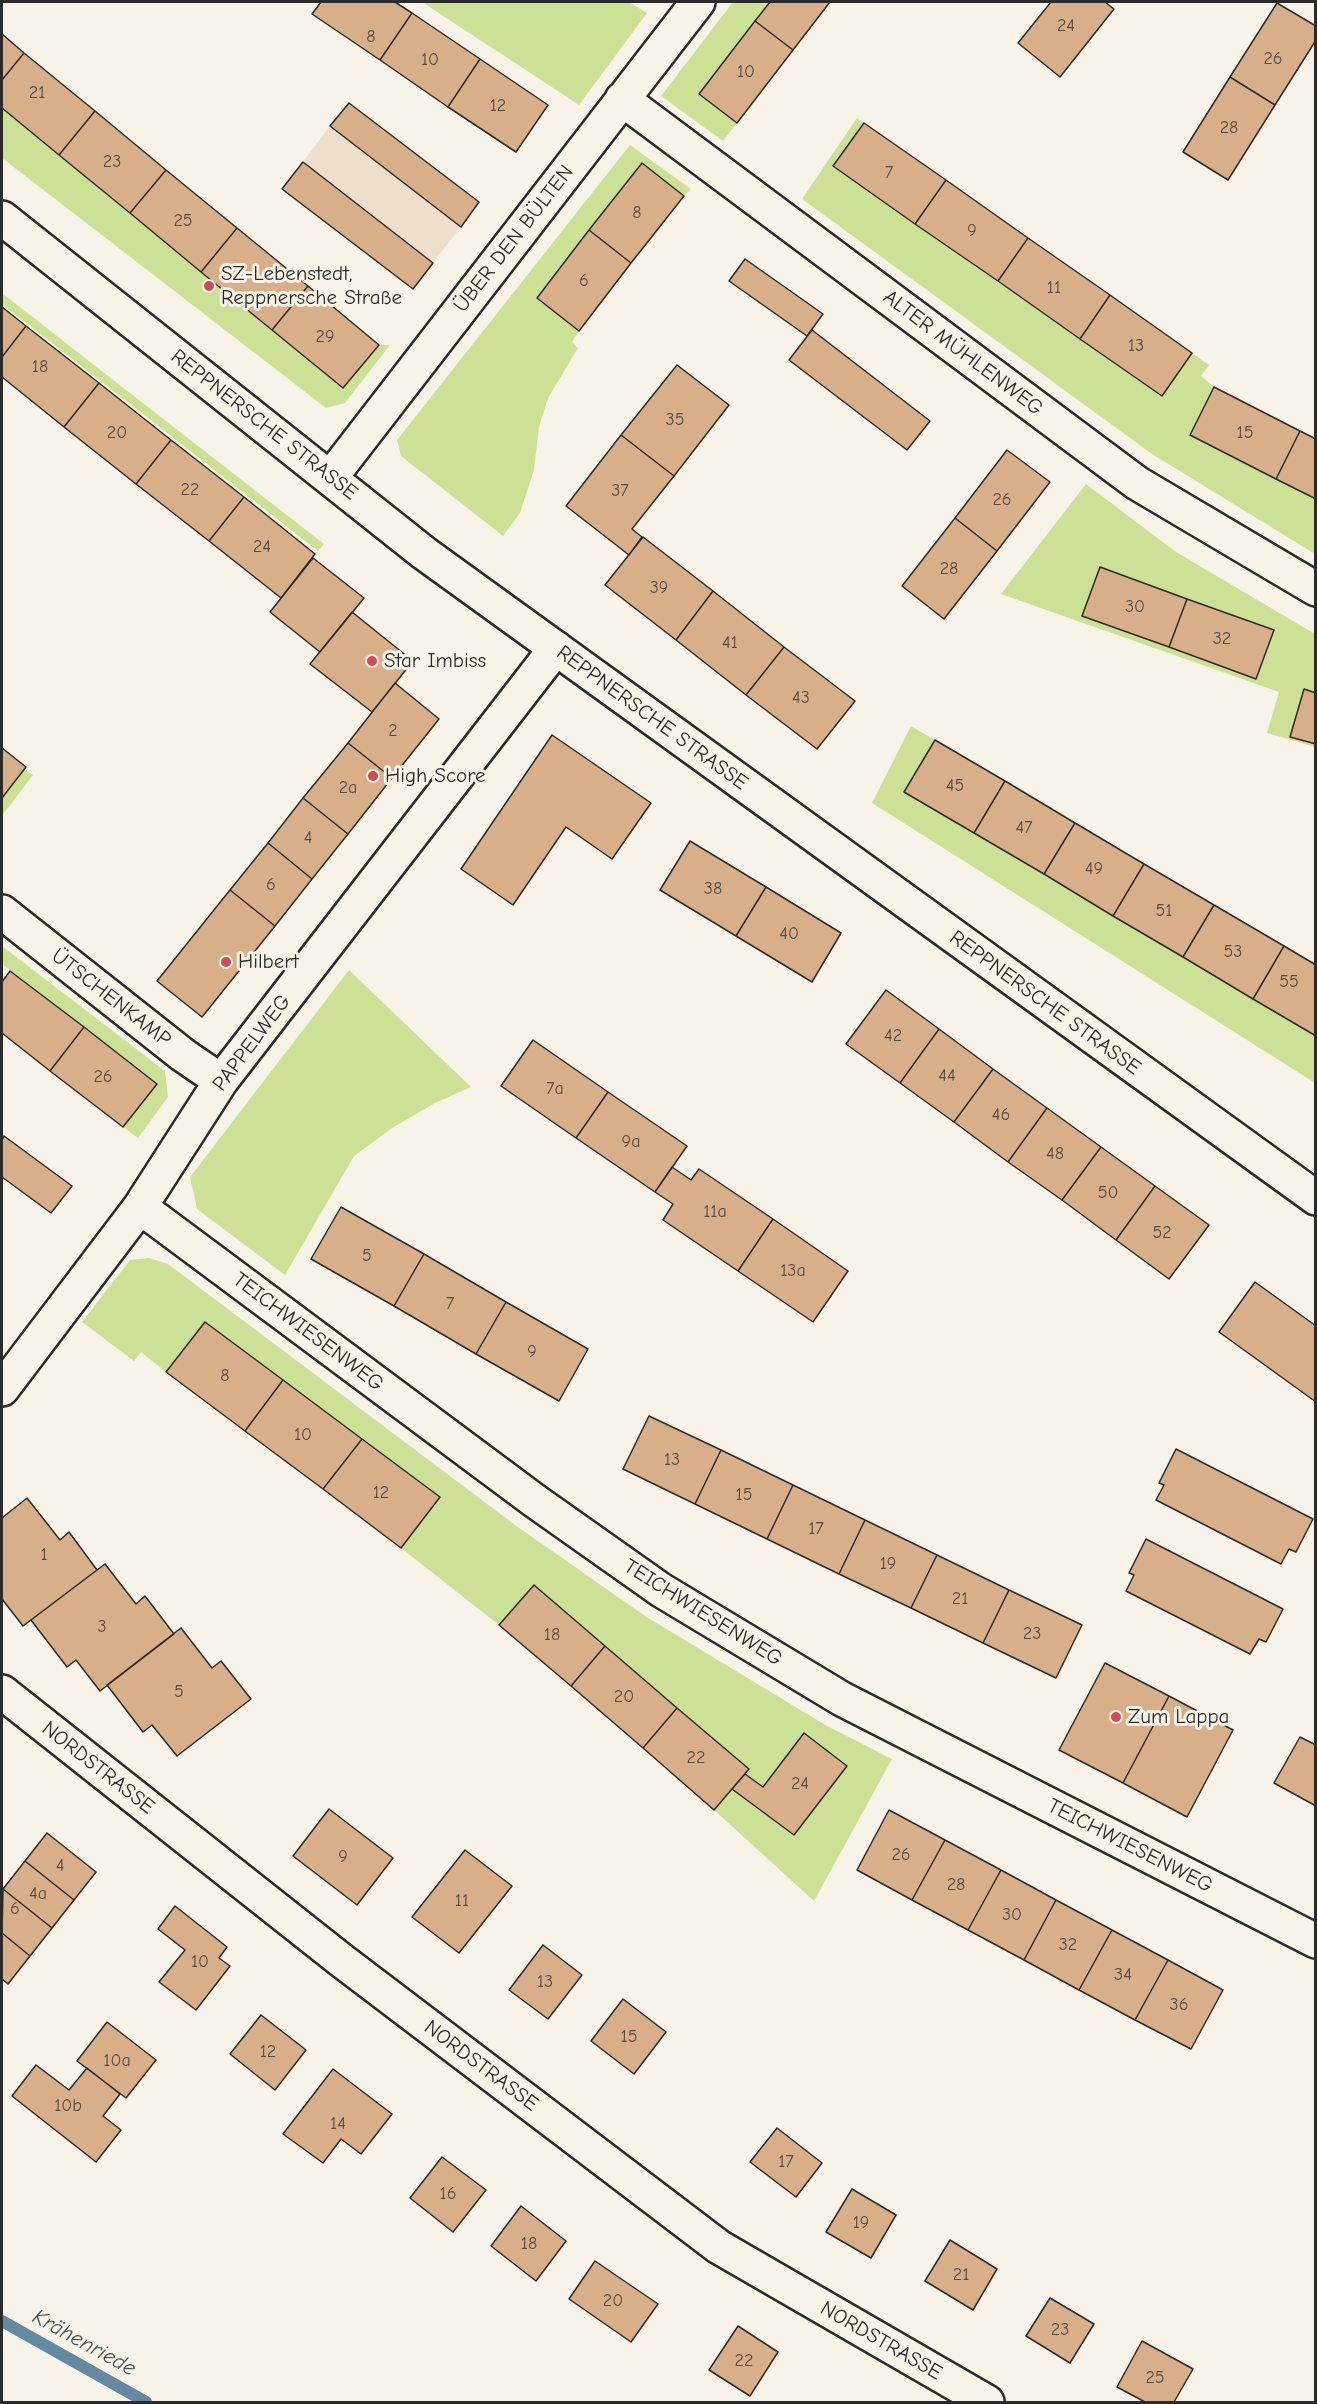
<!DOCTYPE html>
<html>
<head>
<meta charset="utf-8">
<style>
  body { margin:0 }
  #map { position:relative; width:1317px; height:2404px; overflow:hidden; background:#f7f3e8; font-family:"Comic Neue",sans-serif }
  canvas { display:block }
  .frame { position:absolute; inset:0; border:3px solid #2b2b2b; pointer-events:none }
</style>
</head>
<body>
<div id="map">
<canvas width="1317" height="2404"></canvas>
<div class="frame"></div>
</div>
<script>
const ctx = document.querySelector('canvas').getContext('2d');
ctx.lineJoin = 'round';
function paint(path, color) { ctx.fillStyle = color; ctx.fill(path, 'evenodd'); }
const shape = rows => new Path2D(rows.map(r => 'M' + r).join(''));
function trace(path, color, width, dash) { ctx.strokeStyle = color; ctx.lineWidth = width; ctx.lineCap = dash ? 'butt' : 'round'; ctx.setLineDash(dash || []); ctx.stroke(path); }
function drawText(font, color, halo, rows, align = 'center') {
  ctx.font = font + ' "Comic Neue",sans-serif'; ctx.lineWidth = 6; ctx.setLineDash([]); ctx.textBaseline = 'middle'; ctx.strokeStyle = halo; ctx.fillStyle = color; for (const [text, x, y, turn = 0] of rows) {
    ctx.save(); ctx.translate(x, y); ctx.rotate((+turn || 0) * Math.PI / 180); ctx.textAlign = isNaN(turn) ? turn : align; if (halo) ctx.strokeText(text, 0, 0); ctx.fillText(text, 0, 0); ctx.restore();
  }
}
paint(shape([
  [330,126,461,227,433,263,303,162]
]), '#eedfcc');
paint(shape([
  [422,2,629,2,647,13,579,105],
  [733,2,770,2,700,94,737,123,723,141,661,96],
  [2,108,342,388,379,345,390,345,345,403,326,408,2,158],
  [857,118,864,123,834,166,1162,396,1192,353,1209,365,1201,376,1214,387,1190,435,1315,499,1315,554,1152,454,802,199],
  [630,145,691,189,684,196,641,163,537,298,579,331,572,342,578,348,548,398,539,427,534,470,520,513,503,536,401,456,397,440],
  [2,293,103,372,324,544,318,551,2,304],
  [1086,484,1176,552,1315,634,1315,747,1267,733,1279,692,1001,594],
  [911,726,935,740,904,792,1315,1036,1315,1083,872,803],
  [25,769,33,775,2,816,2,799],
  [2,946,165,1071,168,1097,138,1138,123,1127,157,1083,2,964],
  [349,970,471,1087,435,1103,392,1128,354,1156,285,1275,197,1209,190,1177],
  [149,1258,168,1264,515,1525,645,1616,827,1726,892,1759,814,1901,714,1810,732,1789,794,1835,847,1766,763,1787,745,1774,749,1769,534,1585,499,1625,401,1548,439,1497,205,1322,166,1372,141,1352,134,1361,82,1322,130,1260]
]), '#cde196');
trace(shape([
  [2,2321,146,2402]
]), '#658a9f', 12);
const building = shape([
  [321,2,395,2,412,13,380,60,312,14,321,2],
  [770,2,830,2,793,50,755,21,770,2],
  [1051,2,1105,2,1114,9,1060,77,1018,43,1051,2],
  [1277,3,1316,26,1316,40,1275,105,1230,77,1277,3],
  [412,13,480,59,448,107,380,60,412,13],
  [755,21,793,50,737,123,699,94,755,21],
  [2,34,24,53,2,80,2,34],
  [24,53,95,111,59,155,2,108,2,80,24,53],
  [480,59,548,105,516,152,448,107,480,59],
  [1230,77,1275,105,1228,180,1183,152,1230,77],
  [349,103,479,202,461,227,330,126,349,103],
  [95,111,166,170,130,213,59,155,95,111],
  [864,123,946,180,915,224,833,166,864,123],
  [303,162,433,263,413,289,282,189,303,162],
  [642,163,684,196,631,263,589,230,642,163],
  [166,170,237,228,201,272,130,213,166,170],
  [946,180,1028,238,998,281,915,224,946,180],
  [237,228,308,286,272,330,201,272,237,228],
  [589,230,631,263,579,331,537,298,589,230],
  [1028,238,1110,295,1080,339,998,281,1028,238],
  [745,259,823,314,807,336,729,281,745,259],
  [308,286,379,345,343,388,272,330,308,286],
  [1110,295,1192,353,1162,396,1080,339,1110,295],
  [2,307,26,326,2,357,2,307],
  [26,326,99,383,64,427,2,377,2,357,26,326],
  [812,330,930,421,907,450,789,360,812,330],
  [677,365,729,405,674,476,621,435,677,365],
  [99,383,171,440,136,484,64,427,99,383],
  [1214,387,1300,431,1276,479,1190,435,1214,387],
  [1300,431,1316,439,1316,499,1276,479,1300,431],
  [621,435,674,476,632,529,642,537,629,555,566,506,621,435],
  [171,440,244,497,209,541,136,484,171,440],
  [1007,450,1050,482,997,551,955,518,1007,450],
  [244,497,315,554,281,598,209,541,244,497],
  [955,518,997,551,944,619,902,586,955,518],
  [643,537,713,591,676,640,605,585,643,537],
  [313,558,364,598,320,652,270,612,313,558],
  [1100,567,1187,599,1169,647,1082,616,1100,567],
  [713,591,784,647,746,695,676,640,713,591],
  [1187,599,1274,630,1256,679,1169,647,1187,599],
  [352,612,413,661,372,712,310,664,352,612],
  [784,647,855,701,817,749,746,695,784,647],
  [395,683,439,719,392,778,348,743,395,683],
  [1304,689,1316,693,1316,744,1290,737,1304,689],
  [552,735,651,803,612,859,566,827,513,905,461,869,552,735],
  [935,740,1005,781,974,833,904,792,935,740],
  [348,743,392,778,348,834,303,798,348,743],
  [2,748,26,767,2,798,2,748],
  [1005,781,1075,823,1044,874,974,833,1005,781],
  [303,798,348,834,312,879,268,843,303,798],
  [1075,823,1144,864,1113,916,1044,874,1075,823],
  [690,841,766,887,736,936,660,890,690,841],
  [268,843,312,879,275,926,230,890,268,843],
  [1144,864,1214,905,1183,957,1113,916,1144,864],
  [766,887,841,933,812,982,736,936,766,887],
  [230,890,275,926,202,1017,157,981,230,890],
  [1214,905,1284,946,1253,999,1183,957,1214,905],
  [1284,946,1316,965,1316,1036,1253,999,1284,946],
  [10,971,84,1027,50,1071,2,1033,2,982,10,971],
  [886,990,939,1029,900,1083,846,1044,886,990],
  [84,1027,157,1084,123,1127,50,1071,84,1027],
  [939,1029,993,1069,954,1122,900,1083,939,1029],
  [533,1040,608,1092,576,1138,501,1086,533,1040],
  [993,1069,1047,1108,1008,1162,954,1122,993,1069],
  [608,1092,687,1146,655,1192,576,1138,608,1092],
  [1047,1108,1101,1147,1062,1200,1008,1162,1047,1108],
  [4,1136,72,1186,51,1213,2,1177,2,1140,4,1136],
  [1101,1147,1155,1186,1116,1240,1062,1200,1101,1147],
  [672,1167,691,1180,699,1169,773,1219,738,1271,663,1220,673,1204,655,1192,672,1167],
  [1155,1186,1209,1225,1169,1279,1116,1240,1155,1186],
  [341,1207,424,1254,394,1306,311,1259,341,1207],
  [773,1219,848,1271,813,1322,738,1271,773,1219],
  [424,1254,506,1302,476,1354,394,1306,424,1254],
  [1255,1282,1316,1326,1316,1402,1219,1332,1255,1282],
  [506,1302,588,1349,559,1401,476,1354,506,1302],
  [205,1322,283,1380,245,1431,166,1372,205,1322],
  [283,1380,362,1439,323,1489,245,1431,283,1380],
  [649,1416,721,1450,695,1504,623,1469,649,1416],
  [362,1439,440,1497,401,1548,323,1489,362,1439],
  [1176,1449,1313,1519,1296,1552,1289,1549,1281,1564,1156,1500,1164,1485,1159,1483,1176,1449],
  [721,1450,793,1485,767,1539,695,1504,721,1450],
  [793,1485,865,1520,839,1574,767,1539,793,1485],
  [27,1498,60,1540,69,1532,97,1570,23,1626,2,1599,2,1518,27,1498],
  [865,1520,937,1555,911,1608,839,1574,865,1520],
  [1146,1539,1283,1609,1266,1642,1259,1639,1250,1654,1126,1591,1134,1575,1129,1573,1146,1539],
  [937,1555,1009,1590,983,1643,911,1608,937,1555],
  [105,1564,136,1604,145,1596,174,1634,100,1691,76,1660,67,1667,31,1620,105,1564],
  [534,1585,605,1646,571,1686,499,1625,534,1585],
  [1009,1590,1082,1625,1056,1678,983,1643,1009,1590],
  [181,1628,212,1668,221,1661,251,1699,177,1756,152,1725,143,1732,107,1685,181,1628],
  [605,1646,677,1708,643,1748,571,1686,605,1646],
  [1105,1663,1169,1696,1123,1783,1059,1750,1105,1663],
  [1169,1696,1233,1730,1187,1817,1123,1783,1169,1696],
  [677,1708,749,1769,714,1810,643,1748,677,1708],
  [804,1733,847,1766,794,1835,732,1789,745,1774,763,1787,804,1733],
  [1300,1737,1316,1745,1316,1806,1274,1783,1300,1737],
  [329,1809,393,1858,357,1905,293,1856,329,1809],
  [889,1810,945,1840,912,1900,857,1870,889,1810],
  [47,1833,96,1872,74,1900,25,1861,47,1833],
  [945,1840,1001,1870,968,1930,912,1900,945,1840],
  [465,1850,512,1886,459,1953,412,1917,465,1850],
  [25,1861,74,1900,52,1928,3,1889,25,1861],
  [1001,1870,1056,1900,1024,1960,968,1930,1001,1870],
  [3,1889,52,1928,30,1956,2,1933,3,1889],
  [1056,1900,1112,1930,1079,1990,1024,1960,1056,1900],
  [175,1906,227,1947,219,1958,230,1966,196,2010,159,1982,185,1950,158,1929,175,1906],
  [1112,1930,1168,1960,1135,2020,1079,1990,1112,1930],
  [2,1933,30,1956,8,1984,2,1979,2,1933],
  [543,1945,582,1975,548,2019,509,1990,543,1945],
  [1168,1960,1223,1990,1191,2049,1135,2020,1168,1960],
  [623,1999,666,2032,634,2074,591,2041,623,1999],
  [261,2015,306,2050,275,2090,230,2054,261,2015],
  [107,2022,156,2060,126,2098,77,2061,107,2022],
  [36,2065,69,2090,87,2068,120,2094,103,2116,121,2130,96,2162,12,2096,36,2065],
  [333,2069,392,2114,361,2154,341,2139,323,2163,283,2134,333,2069],
  [777,2128,822,2163,796,2197,750,2162,777,2128],
  [442,2157,486,2190,453,2232,410,2198,442,2157],
  [852,2189,896,2215,871,2258,826,2232,852,2189],
  [521,2206,566,2241,536,2281,491,2246,521,2206],
  [950,2240,997,2269,973,2310,925,2281,950,2240],
  [595,2261,658,2304,631,2342,569,2299,595,2261],
  [1050,2298,1094,2324,1070,2363,1026,2336,1050,2298],
  [738,2326,778,2352,750,2396,709,2370,738,2326],
  [1142,2341,1193,2369,1174,2402,1145,2402,1117,2387,1142,2341]
]);
paint(building, '#d9af8a');
trace(building, '#2b2b2b', 1.5);
const minor = shape([
  [622,99,1137,483,1316,589],
  [2,218,424,553,1316,1198],
  [331,477,698,2],
  [2,912,183,1055,221,1081],
  [140,1207,535,1501,661,1590,842,1699,1316,1941],
  [2,1389,140,1207,221,1081,556,648],
  [2,1692,341,1960,719,2247,987,2402]
]);
trace(minor, '#2b2b2b', 38);
trace(minor, '#f7f3e8', 33);
for (const [x, y, r, color] of [
  [209,286,6,"#d1495b"],
  [372,661,6,"#d1495b"],
  [373,776,6,"#d1495b"],
  [226,962,6,"#d1495b"],
  [1116,1717,6,"#d1495b"]
]) { const dot = new Path2D(); dot.arc(x, y, r, 0, 2 * Math.PI); ctx.fillStyle = color; ctx.fill(dot); trace(dot, '#f7f3e8', 2); }
drawText('18px', '#564c43', null, [
  ["24",1066,26],
  ["8",371,37],
  ["26",1273,59],
  ["10",430,60],
  ["10",746,72],
  ["21",37,93],
  ["12",498,106],
  ["28",1229,128],
  ["23",112,162],
  ["7",889,173],
  ["8",637,213],
  ["25",183,221],
  ["9",972,231],
  ["6",584,281],
  ["11",1054,288],
  ["29",325,337],
  ["13",1136,346],
  ["18",40,367],
  ["35",675,420],
  ["20",117,433],
  ["15",1245,433],
  ["22",190,490],
  ["37",620,491],
  ["26",1002,500],
  ["24",262,547],
  ["28",949,569],
  ["39",659,588],
  ["30",1135,607],
  ["32",1222,639],
  ["41",730,643],
  ["43",801,698],
  ["2",393,731],
  ["45",955,786],
  ["2a",348,788],
  ["47",1024,828],
  ["4",308,838],
  ["49",1094,869],
  ["6",271,885],
  ["38",713,889],
  ["51",1164,911],
  ["40",789,934],
  ["53",1233,952],
  ["55",1289,982],
  ["42",893,1036],
  ["44",947,1076],
  ["26",103,1077],
  ["7a",555,1089],
  ["46",1001,1115],
  ["9a",631,1142],
  ["48",1055,1154],
  ["50",1108,1193],
  ["11a",715,1212],
  ["52",1162,1233],
  ["5",367,1256],
  ["13a",793,1271],
  ["7",450,1304],
  ["9",532,1352],
  ["8",225,1376],
  ["10",303,1435],
  ["13",672,1460],
  ["12",381,1493],
  ["15",744,1495],
  ["17",816,1529],
  ["1",44,1555],
  ["19",888,1564],
  ["21",960,1599],
  ["3",102,1627],
  ["23",1032,1634],
  ["18",552,1635],
  ["5",179,1692],
  ["20",624,1697],
  ["22",696,1758],
  ["24",800,1784],
  ["26",901,1855],
  ["9",343,1857],
  ["4",60,1866],
  ["28",956,1885],
  ["4a",38,1894],
  ["11",462,1901],
  ["6",15,1909],
  ["30",1012,1915],
  ["32",1068,1945],
  ["10",200,1962],
  ["34",1123,1975],
  ["13",545,1982],
  ["36",1179,2005],
  ["15",629,2037],
  ["12",268,2052],
  ["10a",117,2061],
  ["10b",68,2106],
  ["14",338,2124],
  ["17",786,2162],
  ["16",448,2194],
  ["19",861,2223],
  ["18",529,2244],
  ["21",961,2275],
  ["20",613,2301],
  ["23",1060,2330],
  ["22",744,2361],
  ["25",1155,2378]
]);
drawText('21px', '#2b2b2b', '#f7f3e8', [
  ["ÜBER DEN BÜLTEN",514,239,-52],
  ["ALTER MÜHLENWEG",963,353,37],
  ["REPPNERSCHE STRASSE",264,425,38],
  ["REPPNERSCHE STRASSE",652,718,36],
  ["ÜTSCHENKAMP",111,998,38],
  ["REPPNERSCHE STRASSE",1045,1003,36],
  ["PAPPELWEG",252,1043,-53],
  ["TEICHWIESENWEG",308,1332,37],
  ["TEICHWIESENWEG",703,1613,32],
  ["NORDSTRASSE",98,1768,38],
  ["TEICHWIESENWEG",1130,1846,27],
  ["NORDSTRASSE",481,2066,37],
  ["NORDSTRASSE",881,2341,30]
]);
drawText('21px', '#2b2b2b', '#f7f3e8', [
  ["SZ-Lebenstedt,",221,274],
  ["Reppnersche Straße",221,298],
  ["Star Imbiss",384,661],
  ["High Score",385,776],
  ["Hilbert",238,962],
  ["Zum Lappa",1128,1717]
], 'left');
drawText('italic 22px', '#43535b', '#f7f3e8', [
  ["Krähenriede",84,2343,29]
]);
</script>
</body>
</html>
